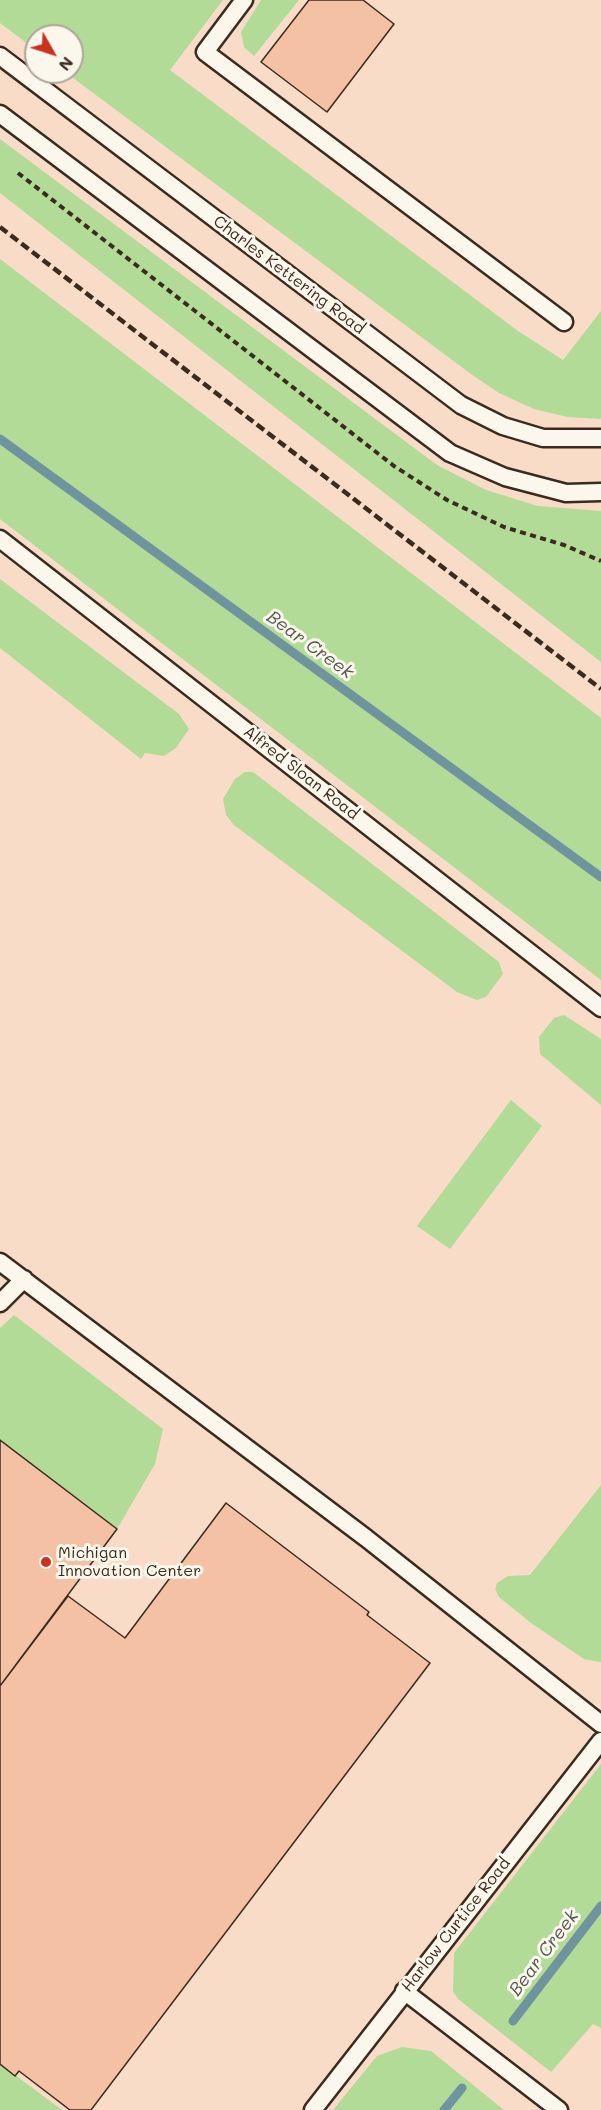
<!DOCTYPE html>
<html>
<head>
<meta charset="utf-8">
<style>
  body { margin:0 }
  #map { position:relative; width:601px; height:2110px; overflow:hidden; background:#f9e7d7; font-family:Mali,sans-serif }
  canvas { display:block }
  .north { position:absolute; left:24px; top:24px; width:60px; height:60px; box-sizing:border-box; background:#fbf7ec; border:2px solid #aea59a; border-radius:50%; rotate:129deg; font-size:16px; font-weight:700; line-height:24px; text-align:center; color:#3b2a1e }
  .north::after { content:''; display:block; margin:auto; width:21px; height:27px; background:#c8321e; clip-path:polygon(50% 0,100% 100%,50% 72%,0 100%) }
</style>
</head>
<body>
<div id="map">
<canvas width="601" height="2110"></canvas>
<div class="north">N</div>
</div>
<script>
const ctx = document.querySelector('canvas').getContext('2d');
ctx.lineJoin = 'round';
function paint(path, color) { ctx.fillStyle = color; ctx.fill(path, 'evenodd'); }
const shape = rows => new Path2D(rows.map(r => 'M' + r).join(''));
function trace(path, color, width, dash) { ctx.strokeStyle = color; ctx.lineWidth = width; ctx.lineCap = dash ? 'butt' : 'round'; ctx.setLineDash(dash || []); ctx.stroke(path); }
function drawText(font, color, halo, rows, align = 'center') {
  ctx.font = font + ' Mali,sans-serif'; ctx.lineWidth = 6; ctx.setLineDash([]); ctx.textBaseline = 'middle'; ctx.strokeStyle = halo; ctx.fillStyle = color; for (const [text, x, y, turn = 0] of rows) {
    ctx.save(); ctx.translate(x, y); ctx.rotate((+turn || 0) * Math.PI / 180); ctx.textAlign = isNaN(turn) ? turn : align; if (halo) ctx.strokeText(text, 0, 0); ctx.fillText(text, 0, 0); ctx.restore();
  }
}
paint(shape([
  [0,0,601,0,601,2110,0,2110],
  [36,36,72,36,72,72,36,72]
]), '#f8dcc8');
paint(shape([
  [0,0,223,0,170,70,518,331,563,360,601,311,601,419,568,417,534,409,499,393,471,374,65,72,72,72,72,36,36,36,36,50,0,23],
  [261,0,299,0,254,56,244,47,241,32],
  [0,139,437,465,486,490,538,506,601,511,601,662,0,193],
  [0,259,601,718,601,980,0,519],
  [0,579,179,714,189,729,176,748,164,756,145,753,141,759,0,648],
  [245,772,253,772,499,962,503,974,486,997,477,1000,457,992,234,825,226,815,223,799,235,779],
  [564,1015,601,1039,601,1105,540,1054,539,1037,554,1018],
  [511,1100,542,1126,450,1249,417,1226],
  [14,1315,163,1429,155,1464,117,1529,0,1440,0,1328],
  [601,1485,601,1662,594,1661,584,1659,531,1623,499,1597,495,1589,497,1583,508,1576,530,1575],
  [601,1764,601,2028,593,2024,551,2072,458,1999,453,1991,454,1953],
  [402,2047,431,2051,504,2110,333,2110,377,2056],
  [0,2063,15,2075,62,2110,0,2110]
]), '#b2db97');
trace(shape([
  [0,439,601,877],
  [513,2021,601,1906],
  [444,2110,462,2088]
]), '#6f949e', 9);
const building = shape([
  [309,0,363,0,394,24,327,112,261,62,309,0],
  [0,1440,117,1529,0,1686,0,1440],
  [226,1503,369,1612,367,1615,430,1663,91,2110,70,2110,19,2071,15,2076,0,2064,0,1686,68,1596,125,1638,226,1503]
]);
paint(building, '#f4c1a5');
trace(building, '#3b2a1e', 1.5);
const lane = shape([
  [244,0,205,52,564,322],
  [0,56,461,405,503,426,543,438,601,438],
  [0,114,450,453,505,477,566,493,601,492],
  [0,539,601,1008],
  [0,1262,366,1538,601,1724],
  [0,1303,24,1279],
  [404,1991,559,2110],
  [313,2110,601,1741]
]);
trace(lane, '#3b2a1e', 21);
trace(shape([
  [18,173,394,466,447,500,504,527,564,545,601,561]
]), '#3b2a1e', 4, [6, 4.5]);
trace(lane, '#fbf7ec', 16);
trace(shape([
  [0,227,601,689]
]), '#3b2a1e', 4.5, [9, 4.5]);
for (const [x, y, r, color] of [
  [46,1562,6,"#c8321e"]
]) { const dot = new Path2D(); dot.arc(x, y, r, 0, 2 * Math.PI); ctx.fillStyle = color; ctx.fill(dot); trace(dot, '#fbf7ec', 2); }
drawText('16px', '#3b2a1e', '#fbf7ec', [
  ["Charles Kettering Road",289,275,37],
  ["Alfred Sloan Road",301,773,38],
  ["Harlow Curtice Road",456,1925,-52]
]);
drawText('16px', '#3b2a1e', '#fbf7ec', [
  ["Michigan",58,1553],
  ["Innovation Center",58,1571]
], 'left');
drawText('italic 18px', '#515654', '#fbf7ec', [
  ["Bear Creek",310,645,36],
  ["Bear Creek",544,1953,-53]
]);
</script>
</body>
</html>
